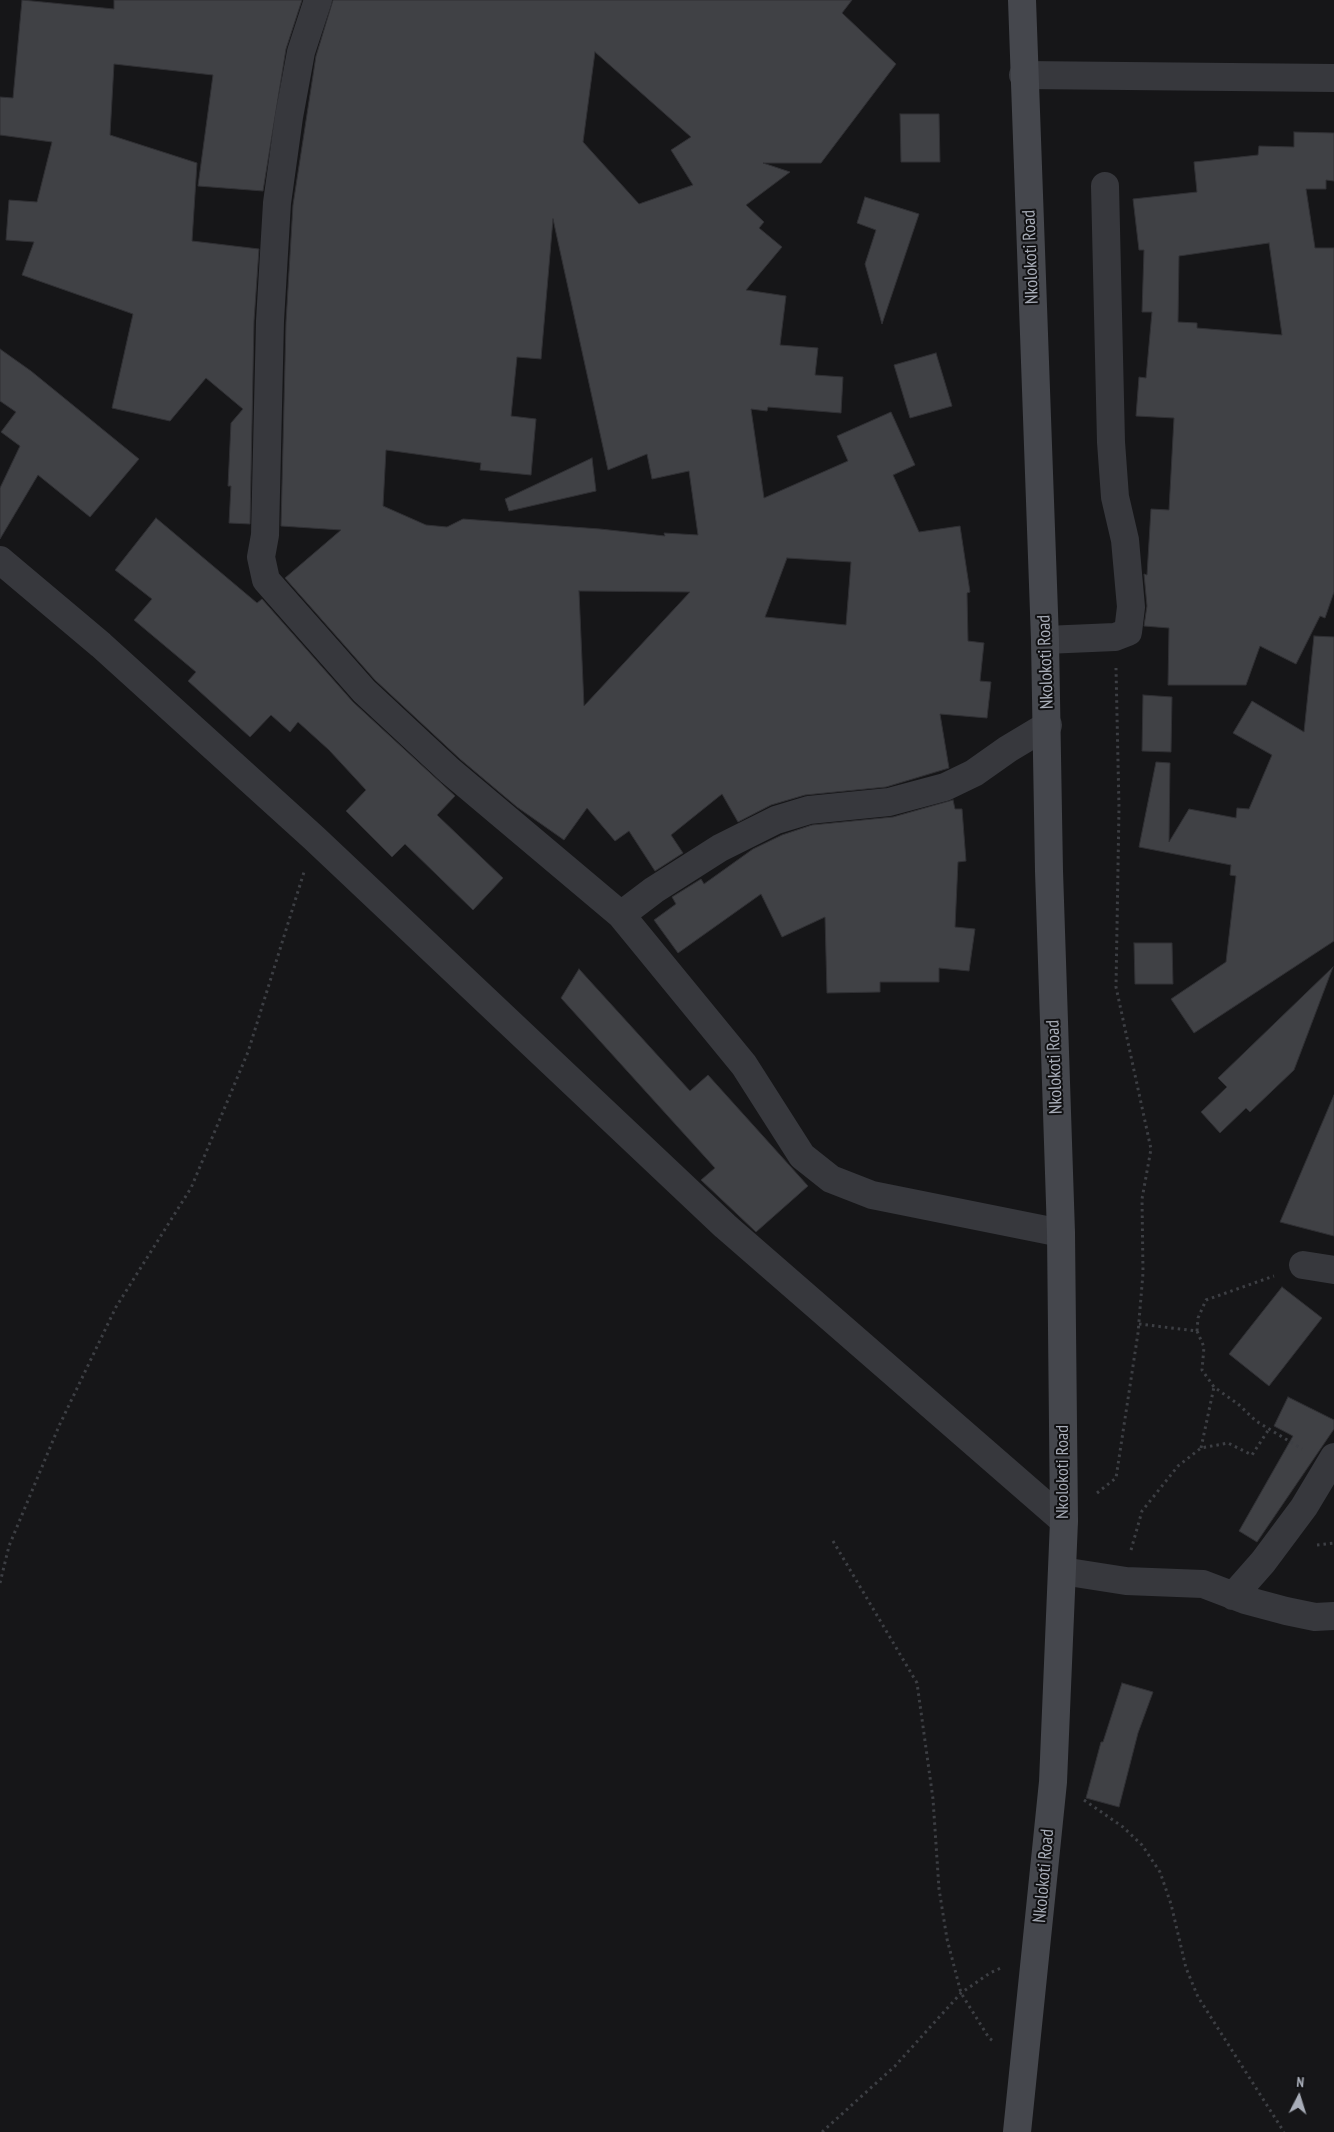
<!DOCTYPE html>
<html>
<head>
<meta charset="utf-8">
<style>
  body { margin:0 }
  #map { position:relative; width:1334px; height:2132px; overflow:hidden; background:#161618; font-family:"PT Sans Narrow",sans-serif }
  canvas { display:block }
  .north { position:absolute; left:1274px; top:2072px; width:50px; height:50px; -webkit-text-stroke:4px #111113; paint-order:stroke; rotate:5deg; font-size:14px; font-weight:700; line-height:20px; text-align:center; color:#a8adb8 }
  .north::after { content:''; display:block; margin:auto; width:18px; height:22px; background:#a8adb8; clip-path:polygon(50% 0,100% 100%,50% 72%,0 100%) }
</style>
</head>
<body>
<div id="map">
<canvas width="1334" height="2132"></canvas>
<div class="north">N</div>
</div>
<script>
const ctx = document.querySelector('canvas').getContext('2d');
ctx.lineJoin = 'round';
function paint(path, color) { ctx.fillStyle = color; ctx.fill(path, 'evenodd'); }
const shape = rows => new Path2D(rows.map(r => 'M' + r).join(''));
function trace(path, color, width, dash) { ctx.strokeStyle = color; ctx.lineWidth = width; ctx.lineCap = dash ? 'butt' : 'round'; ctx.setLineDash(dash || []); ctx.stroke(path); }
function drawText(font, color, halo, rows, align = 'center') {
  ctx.font = font + ' "PT Sans Narrow",sans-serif'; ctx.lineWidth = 4; ctx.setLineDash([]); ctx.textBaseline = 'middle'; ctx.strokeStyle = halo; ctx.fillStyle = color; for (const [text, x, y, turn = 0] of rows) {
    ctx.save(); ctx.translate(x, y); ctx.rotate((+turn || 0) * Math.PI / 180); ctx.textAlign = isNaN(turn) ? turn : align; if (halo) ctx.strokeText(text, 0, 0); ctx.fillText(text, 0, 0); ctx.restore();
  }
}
const building = shape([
  [22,0,114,9,114,0,302,0,286,49,263,191,198,186,213,75,114,64,110,135,197,163,192,241,259,249,254,321,250,524,229,523,231,486,228,486,231,423,243,409,206,378,170,421,112,408,133,314,22,275,34,242,6,240,9,200,37,202,52,142,0,135,0,97,13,98,22,0],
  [333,0,852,0,842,13,896,64,821,163,763,163,790,172,746,205,764,222,759,228,782,247,746,290,786,296,780,345,818,348,815,375,843,377,841,413,768,407,767,411,751,409,764,498,848,461,837,436,891,412,915,465,893,475,919,532,960,526,970,592,967,593,968,641,984,643,980,681,991,682,987,718,940,714,949,768,886,787,805,795,771,805,738,822,722,794,671,835,683,853,655,871,629,831,615,841,587,808,564,840,517,807,460,759,375,680,285,578,341,530,281,526,286,322,293,205,316,56,333,0],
  [595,52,691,137,671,150,693,185,639,204,583,142,595,52],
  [553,219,608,470,647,454,652,479,689,471,698,535,664,533,665,536,600,529,463,519,447,527,426,525,383,506,386,450,481,463,480,470,531,475,536,419,511,416,517,357,541,359,553,219],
  [787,558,851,562,846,625,765,617,787,558],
  [579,591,690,592,584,706,579,591],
  [900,114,939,114,940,162,901,162,900,114],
  [1294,132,1334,133,1334,181,1326,180,1326,189,1306,189,1315,248,1334,248,1334,592,1325,618,1320,616,1296,664,1260,646,1246,685,1168,685,1169,628,1144,626,1147,606,1144,574,1147,575,1151,509,1169,510,1174,418,1136,416,1139,377,1146,378,1152,312,1142,312,1144,250,1139,250,1133,199,1197,192,1194,162,1258,155,1259,146,1294,147,1294,132],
  [1269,243,1282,335,1197,328,1197,323,1178,322,1179,256,1269,243],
  [865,197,919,214,882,324,865,264,876,230,857,223,865,197],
  [0,349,31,371,139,459,90,517,38,475,0,539,0,488,20,446,1,432,16,412,0,401,0,349],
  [936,353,952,406,910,418,894,365,936,353],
  [592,458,596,491,509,511,505,499,592,458],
  [156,518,257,603,262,599,353,702,455,796,437,815,503,878,473,910,405,844,392,857,346,811,366,790,329,750,298,722,290,732,271,715,250,737,188,681,196,672,134,620,152,599,115,570,156,518],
  [1314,636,1334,637,1334,941,1194,1033,1171,999,1226,962,1236,876,1230,875,1231,865,1139,847,1156,762,1170,763,1169,842,1189,809,1236,818,1237,808,1249,809,1272,755,1233,733,1252,701,1304,732,1314,636],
  [1143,695,1172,697,1171,752,1142,751,1143,695],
  [953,800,955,809,962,809,966,861,958,862,955,927,975,929,969,971,939,968,939,982,880,982,880,992,827,993,825,917,782,937,761,894,678,953,654,920,676,904,672,897,701,879,704,884,753,849,782,835,812,825,893,817,953,800],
  [1134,943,1172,943,1173,984,1135,984,1134,943],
  [1333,967,1294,1070,1250,1112,1246,1108,1220,1133,1201,1112,1227,1087,1218,1078,1333,967],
  [579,969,690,1091,708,1075,808,1186,756,1232,701,1180,715,1168,561,998,579,969],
  [1334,1095,1334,1236,1280,1222,1334,1095],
  [1282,1287,1322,1318,1269,1386,1229,1354,1282,1287],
  [1288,1397,1334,1420,1334,1429,1257,1542,1239,1531,1293,1436,1274,1426,1288,1397],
  [1122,1683,1153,1692,1138,1733,1119,1807,1086,1798,1101,1742,1103,1742,1122,1683]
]);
paint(building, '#404145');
trace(building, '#303034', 1);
trace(shape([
  [1139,1324,1197,1331,1204,1347,1202,1370,1214,1387,1238,1404,1256,1421,1302,1449],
  [1197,1331,1198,1318,1206,1300,1274,1276],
  [1201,1448,1214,1387],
  [1097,1493,1116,1478,1138,1333,1143,1273,1142,1199,1151,1149,1116,987,1119,808,1116,668],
  [833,1541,917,1683,933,1799,939,1889,947,1939,961,1993,989,2038,993,2041],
  [1317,1545,1334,1543],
  [1131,1550,1142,1511,1178,1466,1201,1448,1228,1443,1252,1455,1269,1429],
  [0,1583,9,1546,59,1426,116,1307,191,1188,248,1052,304,872],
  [1084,1800,1123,1827,1142,1845,1160,1872,1171,1904,1186,1968,1198,1997,1284,2132],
  [822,2132,895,2066,961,1993,990,1973,1001,1968]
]), '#3d3f44', 3, [2.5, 4]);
trace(shape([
  [318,0,301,52,289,117,277,203,270,321,265,535,261,557,266,580,364,691,450,771,621,915,744,1065,802,1156,831,1179,872,1195,1061,1233],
  [1023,75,1334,78],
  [0,560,101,645,314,838,725,1226,1064,1521],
  [1045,640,1115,637,1128,632,1131,607,1125,540,1115,497,1111,442,1105,186],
  [621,915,654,890,720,848,776,820,809,810,889,802,945,787,974,773,1008,749,1048,725],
  [1303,1265,1334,1270],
  [1062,1571,1126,1581,1203,1584,1245,1600,1286,1611,1315,1617,1334,1616],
  [1233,1596,1263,1562,1304,1507,1334,1457]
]), '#37383d', 28);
trace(shape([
  [1017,2132,1053,1782,1064,1521,1061,1233,1049,871,1045,640,1022,0]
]), '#45474d', 28);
drawText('18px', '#a8adb8', '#111113', [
  ["Nkolokoti Road",1031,257,-92],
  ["Nkolokoti Road",1046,662,-92],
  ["Nkolokoti Road",1055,1067,-92],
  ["Nkolokoti Road",1063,1472,-90],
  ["Nkolokoti Road",1044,1876,-85]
]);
</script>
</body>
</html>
